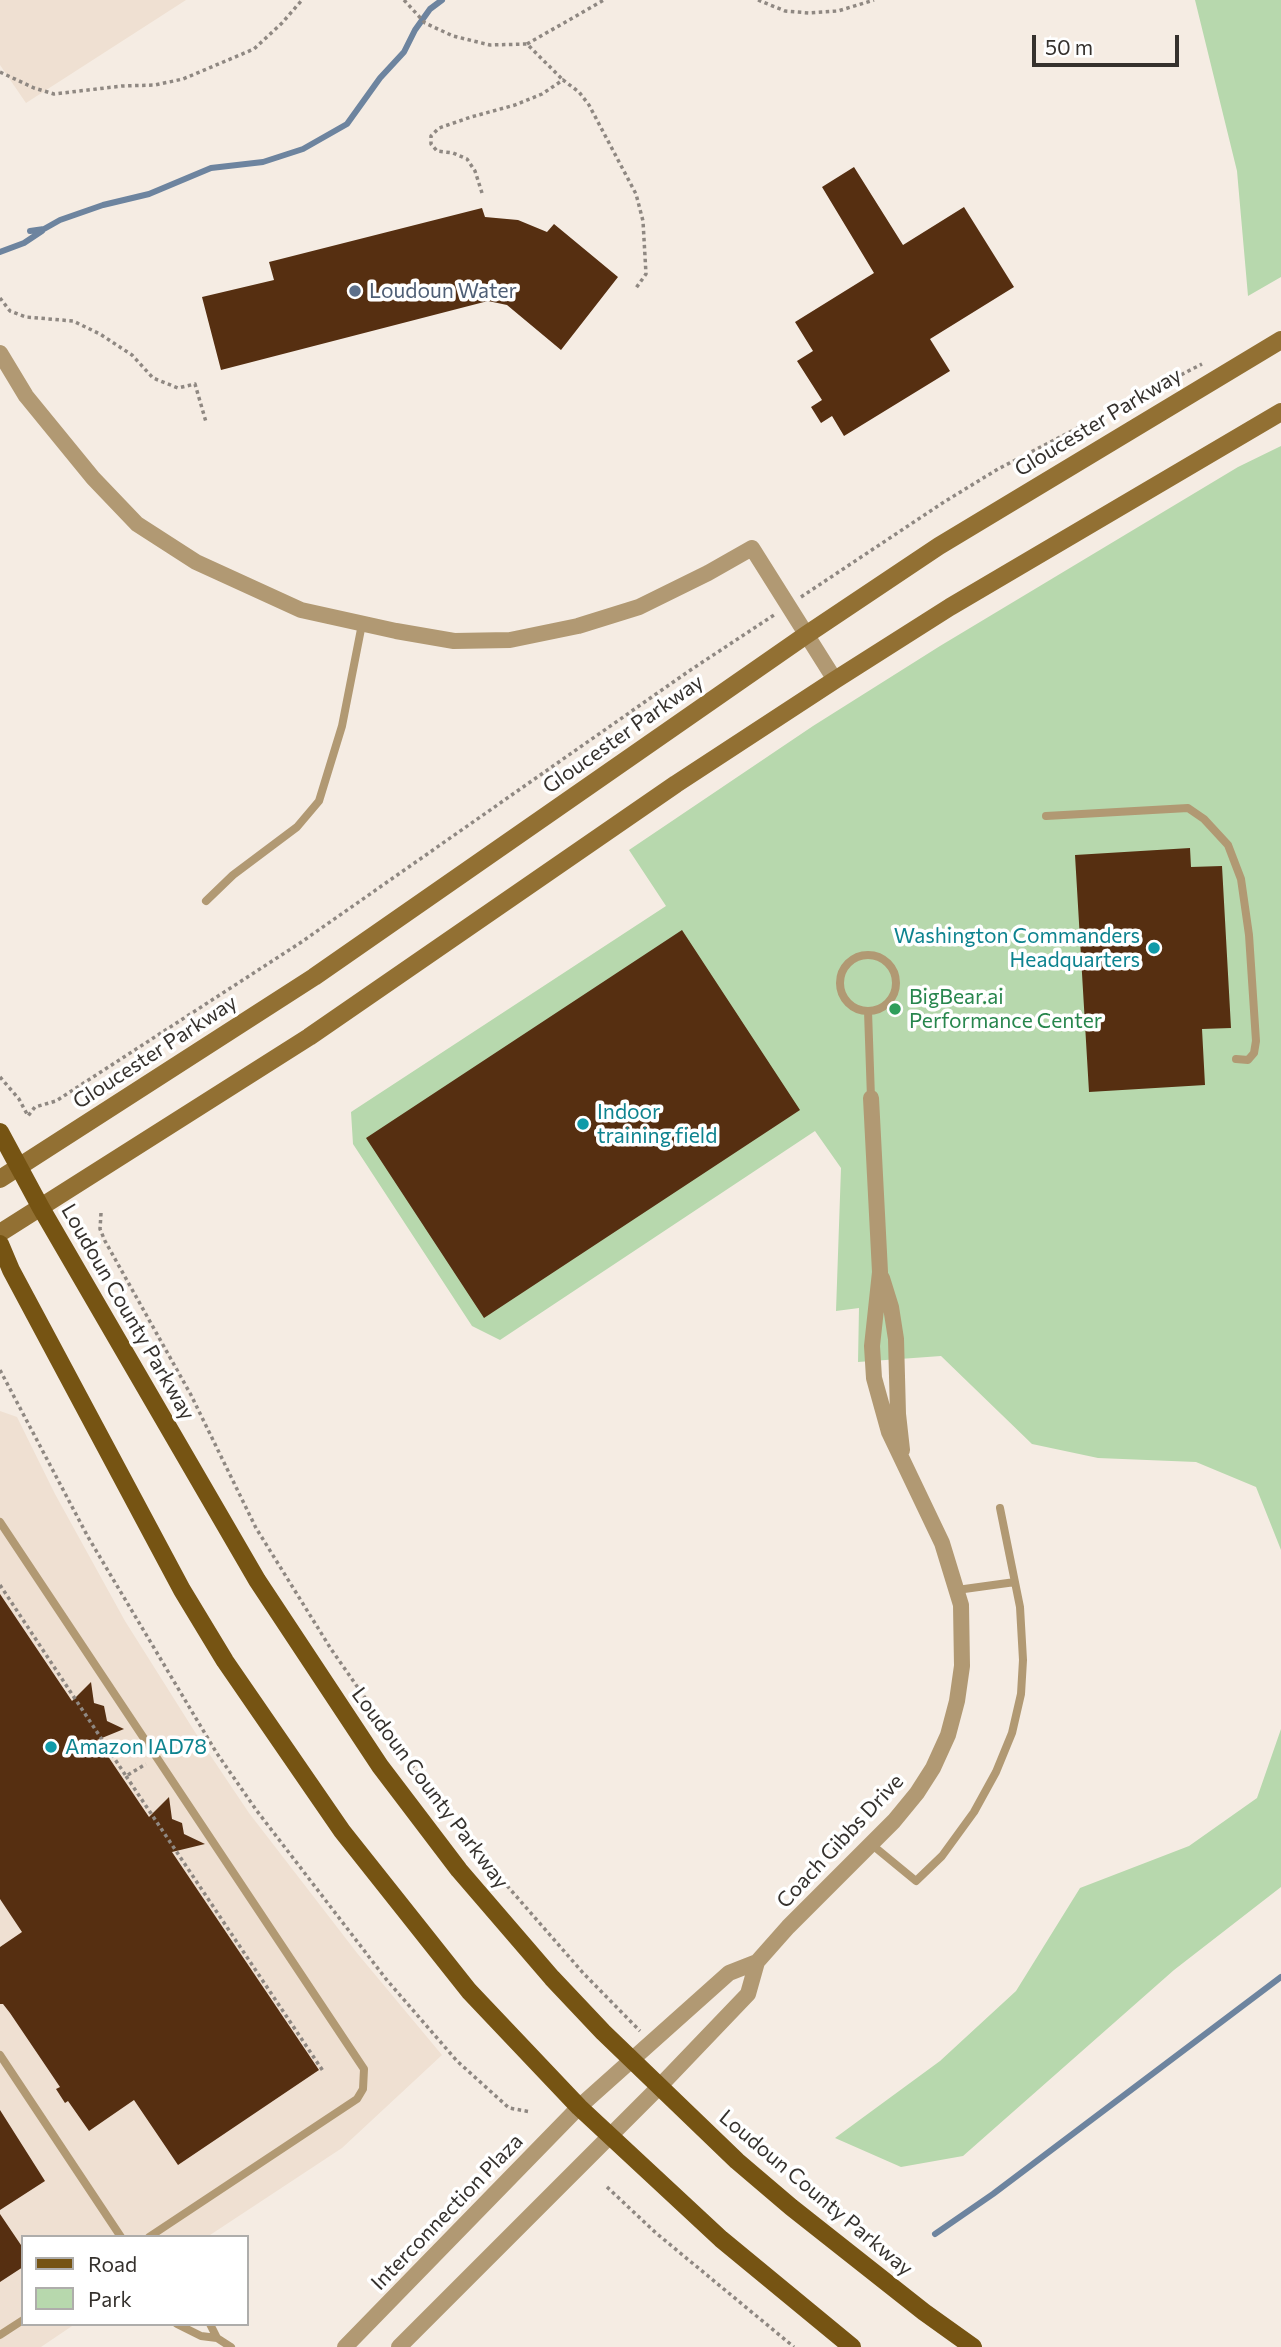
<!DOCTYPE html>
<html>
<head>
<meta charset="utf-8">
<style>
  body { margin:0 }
  #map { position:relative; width:1281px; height:2347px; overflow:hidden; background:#f5ece3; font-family:Commissioner,sans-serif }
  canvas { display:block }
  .legend { position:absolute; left:21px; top:2235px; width:228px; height:91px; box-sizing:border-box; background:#fff; border:2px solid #aeadab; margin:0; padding:9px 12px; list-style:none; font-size:21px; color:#35312d }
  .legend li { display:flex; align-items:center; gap:14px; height:35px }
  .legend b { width:35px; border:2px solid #aeadab }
  .scale { position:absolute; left:1032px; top:35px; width:147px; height:32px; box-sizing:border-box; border:4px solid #35312d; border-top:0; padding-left:9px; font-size:21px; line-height:24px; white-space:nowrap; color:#35312d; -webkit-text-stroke:5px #fff; paint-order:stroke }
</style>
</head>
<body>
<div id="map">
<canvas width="1281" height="2347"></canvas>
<ul class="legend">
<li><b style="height:9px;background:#765413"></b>Road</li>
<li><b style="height:19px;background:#b7d8ad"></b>Park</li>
</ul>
<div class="scale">50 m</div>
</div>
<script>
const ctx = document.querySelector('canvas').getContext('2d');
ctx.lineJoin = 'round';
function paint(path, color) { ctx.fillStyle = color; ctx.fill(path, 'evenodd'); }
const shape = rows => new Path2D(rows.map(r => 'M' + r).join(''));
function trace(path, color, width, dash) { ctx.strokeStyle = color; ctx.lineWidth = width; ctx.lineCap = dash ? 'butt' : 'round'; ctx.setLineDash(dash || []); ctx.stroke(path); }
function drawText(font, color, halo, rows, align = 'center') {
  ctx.font = font + ' Commissioner,sans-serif'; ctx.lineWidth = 7; ctx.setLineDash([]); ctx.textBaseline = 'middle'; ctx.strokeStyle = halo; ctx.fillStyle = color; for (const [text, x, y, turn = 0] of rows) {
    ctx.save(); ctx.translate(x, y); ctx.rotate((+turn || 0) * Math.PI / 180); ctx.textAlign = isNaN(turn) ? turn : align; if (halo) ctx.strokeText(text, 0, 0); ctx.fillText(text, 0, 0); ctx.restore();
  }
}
paint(shape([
  [0,0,186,0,26,103,0,65],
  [0,1411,17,1417,55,1494,125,1621,200,1740,249,1813,357,1953,442,2055,342,2148,207,2237,23,2237,23,2324,75,2324,41,2347,0,2347]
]), '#efe0d2');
paint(shape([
  [1195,0,1281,0,1281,277,1248,296,1237,171],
  [1281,446,1281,1550,1256,1487,1196,1462,1098,1458,1032,1444,941,1356,858,1362,859,1308,836,1311,841,1168,815,1131,500,1340,472,1326,353,1144,351,1112,666,906,629,850,813,726,940,646,1238,467],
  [1281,1729,1281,1887,1174,1970,963,2156,901,2167,835,2138,940,2061,1016,1991,1080,1888,1189,1846,1257,1798]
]), '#b7d8ad');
trace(shape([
  [30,231,44,229,60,220,103,205,149,194,211,168,263,162,303,149,347,124,380,78,404,52,415,30,430,9,442,0],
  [0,252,24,243,42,231],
  [935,2234,993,2194,1281,1977]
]), '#6d849f', 6);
paint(shape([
  [854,167,903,245,964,207,1014,287,930,339,950,371,844,436,832,416,821,423,811,407,822,400,797,361,813,351,795,322,874,273,822,187],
  [482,208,485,217,518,220,547,232,554,224,618,277,561,350,507,305,488,301,221,370,202,297,274,280,269,262],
  [1190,848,1191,867,1222,866,1231,1028,1202,1029,1205,1085,1089,1092,1075,855],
  [682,930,800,1110,484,1318,366,1138],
  [0,1594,72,1701,91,1682,94,1703,104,1706,107,1721,124,1729,97,1740,149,1817,169,1797,172,1819,182,1823,184,1834,205,1844,172,1852,319,2070,178,2165,134,2100,89,2131,68,2101,65,2103,56,2089,60,2087,10,2013,3,2004,0,2004,0,1947,22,1932,0,1899],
  [0,2110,45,2181,0,2210],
  [0,2214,23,2248,23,2267,0,2282]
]), '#562f11');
trace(shape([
  [404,0,425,23,453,36,490,45,527,44,563,80],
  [758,0,785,11,809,13,838,11,874,0],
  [527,44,604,0],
  [0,72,34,88,54,94,122,86,155,85,183,79,254,49,282,23,302,0],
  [482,193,475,171,467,159,453,153,437,151,431,144,431,136,439,128,471,117,515,105,542,94,563,80,579,92,589,105,636,194,643,221,646,274,636,288],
  [0,298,10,311,26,317,73,321,100,334,132,355,153,378,178,388,195,384,206,422],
  [801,597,944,502,998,469,1202,364],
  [0,1077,19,1099,28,1116,35,1107,56,1101,300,943,689,671,774,615],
  [101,1213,100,1229,105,1241,191,1395,256,1528,331,1649,423,1781,489,1865,584,1974,640,2031],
  [0,1370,88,1537,216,1752,257,1811,386,1979,457,2061,509,2108,531,2112],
  [0,1585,126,1776,146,1764],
  [126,1776,323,2071],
  [607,2187,656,2233,794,2347]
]), '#8f8882', 3.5, [3.5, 3.5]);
trace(shape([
  [1046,816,1188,808,1204,819,1228,845,1241,879,1249,935,1256,1041,1254,1053,1248,1060,1236,1059],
  [206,901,233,875,297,827,319,801,342,726,362,624],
  '840 983a28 28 0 1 1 56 0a28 28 0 1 1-56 0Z',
  [868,1011,871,1098],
  [0,1522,364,2069,363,2089,357,2099,149,2237],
  [957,1590,1015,1582],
  [871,1844,916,1881,942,1856,974,1812,996,1772,1012,1733,1021,1694,1023,1660,1020,1607,1000,1508],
  [0,2055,121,2237],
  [177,2324,201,2336,217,2338],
  [210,2324,217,2338,231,2347],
  [0,2335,23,2320]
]), '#b19973', 8);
trace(shape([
  [0,353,26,396,93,478,137,524,196,562,301,610,396,631,454,641,510,640,578,626,639,607,708,573,752,548,835,680],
  [882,1278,891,1307,896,1339,898,1414,902,1450],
  [345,2347,579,2107,729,1973,757,1962],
  [399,2347,659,2087,748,1994,757,1962,788,1927,894,1821,917,1793,933,1768,948,1735,957,1701,962,1666,961,1605,942,1543,889,1432,874,1378,872,1346,880,1272,871,1098]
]), '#b19973', 16);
trace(shape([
  [0,1179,314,977,806,635,939,546,1281,340],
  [0,1233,309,1037,676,784,835,680,950,607,1281,412]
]), '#927033', 18);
trace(shape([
  [0,1132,41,1208,257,1580,380,1766,459,1870,552,1978,603,2032,737,2161,791,2207,924,2312,973,2347],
  [0,1244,11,1270,182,1590,225,1661,342,1831,469,1991,579,2107,721,2239,852,2347]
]), '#765413', 18);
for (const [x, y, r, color] of [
  [355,291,7,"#5c6f8a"],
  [1154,948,7,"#0f9aa8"],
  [895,1009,7,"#2e9e5b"],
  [583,1124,7,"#0f9aa8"],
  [51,1747,7,"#0f9aa8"]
]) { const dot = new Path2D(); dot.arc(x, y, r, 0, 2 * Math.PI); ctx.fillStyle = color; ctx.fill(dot); trace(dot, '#fff', 2.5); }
drawText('21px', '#4e5e75', '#fff', [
  ["Loudoun Water",369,291]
], 'left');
drawText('21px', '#35312d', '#fff', [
  ["Gloucester Parkway",1098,422,-31],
  ["Gloucester Parkway",623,734,-35],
  ["Gloucester Parkway",155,1052,-33],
  ["Loudoun County Parkway",128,1312,60],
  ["Loudoun County Parkway",430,1788,53],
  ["Coach Gibbs Drive",840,1841,-47],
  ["Loudoun County Parkway",816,2193,40],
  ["Interconnection Plaza",447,2212,-46]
]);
drawText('21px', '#0d838f', '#fff', [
  ["Washington Commanders",1140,936,"right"],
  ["Headquarters",1140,960,"right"],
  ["Indoor",597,1112],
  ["training field",597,1136],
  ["Amazon IAD78",65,1747]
], 'left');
drawText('21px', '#27864d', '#fff', [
  ["BigBear.ai",909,997],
  ["Performance Center",909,1021]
], 'left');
</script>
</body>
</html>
